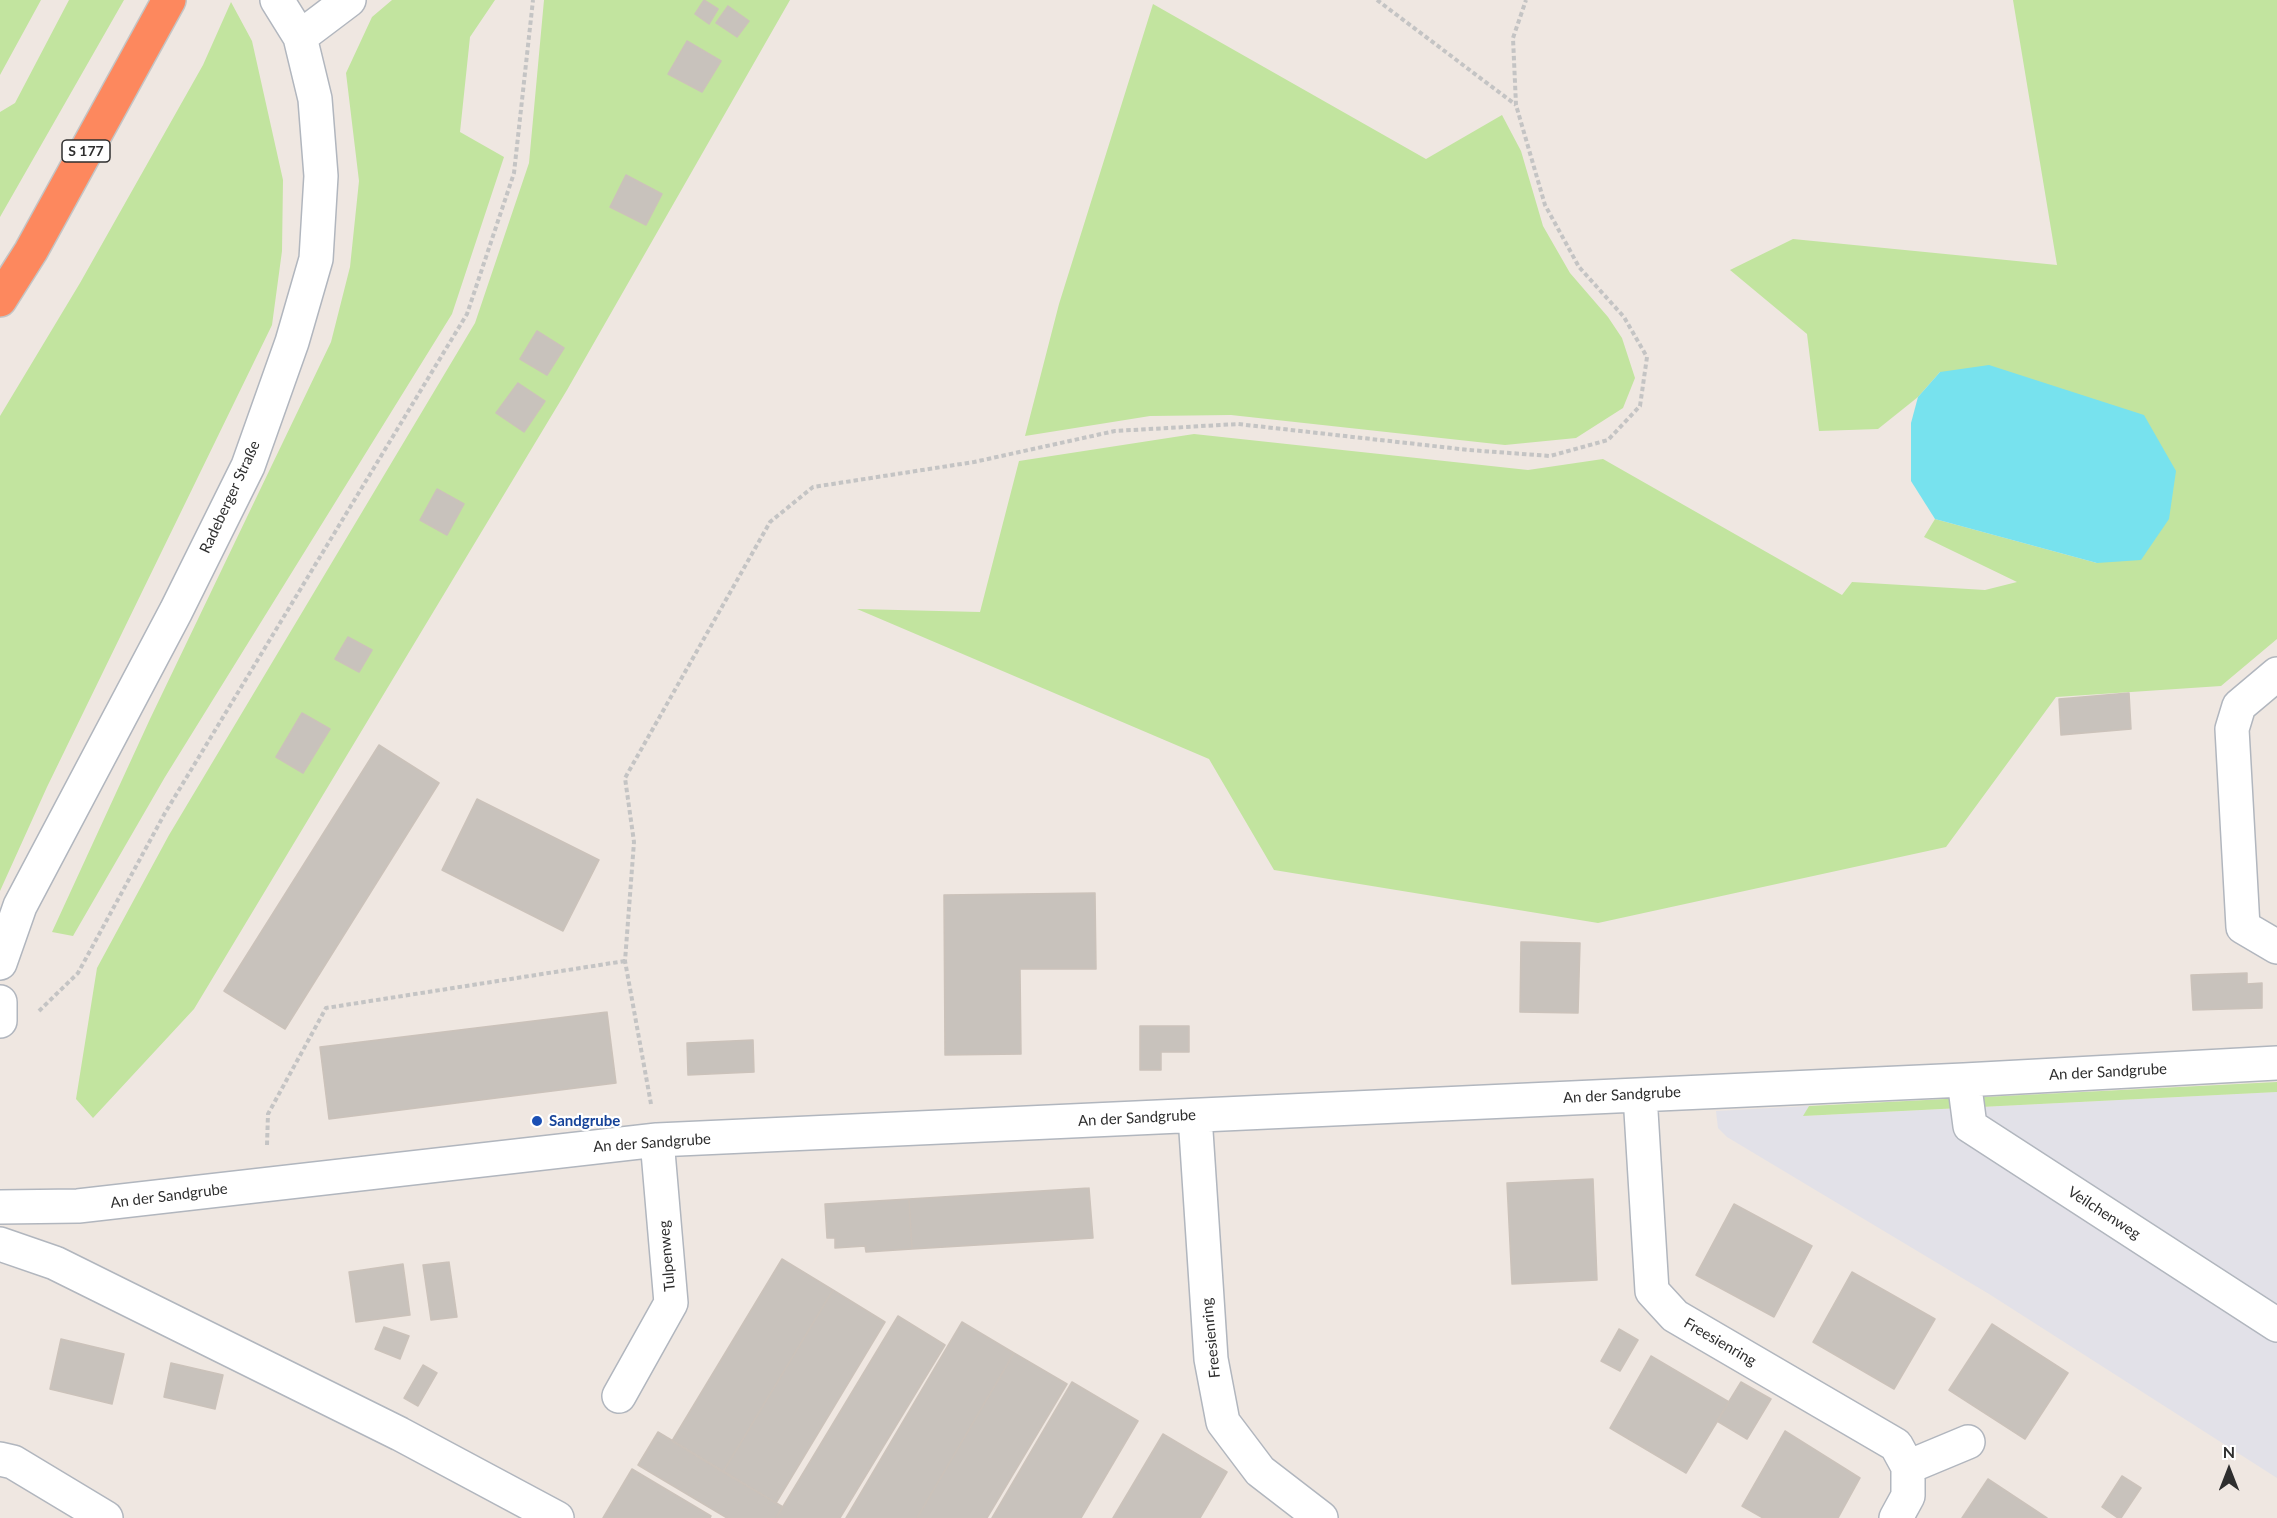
<!DOCTYPE html>
<html>
<head>
<meta charset="utf-8">
<style>
  body { margin:0 }
  #map { position:relative; width:2277px; height:1518px; overflow:hidden; background:#efe7e1; font-family:Lato,sans-serif }
  canvas { display:block }
  .north { position:absolute; left:2199px; top:1440px; width:60px; height:60px; -webkit-text-stroke:4px #fff; paint-order:stroke; rotate:0deg; font-size:16px; font-weight:700; line-height:24px; text-align:center; color:#2e2e2e }
  .north::after { content:''; display:block; margin:auto; width:21px; height:27px; background:#2e2e2e; clip-path:polygon(50% 0,100% 100%,50% 72%,0 100%) }
</style>
</head>
<body>
<div id="map">
<canvas width="2277" height="1518"></canvas>
<div class="north">N</div>
</div>
<script>
const ctx = document.querySelector('canvas').getContext('2d');
ctx.lineJoin = 'round';
function paint(path, color) { ctx.fillStyle = color; ctx.fill(path, 'evenodd'); }
const shape = rows => new Path2D(rows.map(r => 'M' + r).join(''));
function trace(path, color, width, dash) { ctx.strokeStyle = color; ctx.lineWidth = width; ctx.lineCap = dash ? 'butt' : 'round'; ctx.setLineDash(dash || []); ctx.stroke(path); }
function drawText(font, color, halo, rows, align = 'center') {
  ctx.font = font + ' Lato,sans-serif'; ctx.lineWidth = 4.5; ctx.setLineDash([]); ctx.textBaseline = 'middle'; ctx.strokeStyle = halo; ctx.fillStyle = color; for (const [text, x, y, turn = 0] of rows) {
    ctx.save(); ctx.translate(x, y); ctx.rotate((+turn || 0) * Math.PI / 180); ctx.textAlign = isNaN(turn) ? turn : align; if (halo) ctx.strokeText(text, 0, 0); ctx.fillText(text, 0, 0); ctx.restore();
  }
}
paint(shape([
  [2277,1092,2277,1478,1989,1294,1727,1137,1718,1128,1716,1111,1809,1106,1804,1116]
]), '#e2e1e8');
paint(shape([
  [0,0,41,0,0,75],
  [69,0,124,0,0,217,0,112,15,103],
  [392,0,495,0,470,37,460,132,504,157,452,314,165,777,73,936,52,932,150,719,331,342,350,267,359,181,346,73,372,17],
  [544,0,790,0,567,390,194,1009,93,1118,76,1099,97,968,169,835,475,323,529,163],
  [2013,0,2277,0,2277,639,2221,686,2056,697,1946,847,1598,923,1274,870,1209,759,857,609,980,612,1019,461,1194,434,1528,470,1603,459,1842,595,1852,582,1985,590,2017,582,1924,537,1935,519,2097,563,1940,372,1918,397,1878,429,1819,431,1807,334,1730,270,1793,239,2057,265],
  [231,2,252,41,283,180,282,251,272,325,47,787,0,891,0,416,80,283,203,65],
  [1153,4,1426,159,1502,115,1521,151,1543,226,1570,273,1608,317,1622,338,1635,378,1623,408,1576,438,1505,445,1231,415,1150,416,1025,436,1059,304],
  [2277,1082,2277,1092,1803,1116,1809,1106]
]), '#c2e49f');
paint(shape([
  [1989,365,2144,415,2176,471,2169,519,2141,560,2097,563,1935,519,1911,481,1911,423,1918,397,1940,372]
]), '#77e2ee');
const building = shape([
  [704,0,718,9,709,24,695,14,704,0],
  [728,6,749,21,737,37,716,23,728,6],
  [687,41,721,61,702,92,668,74,687,41],
  [626,175,662,194,646,225,610,207,626,175],
  [537,331,564,348,547,375,520,359,537,331],
  [518,383,545,401,524,432,496,413,518,383],
  [437,489,464,504,447,535,420,520,437,489],
  [348,637,372,650,359,672,335,659,348,637],
  [2129,693,2131,729,2061,735,2059,699,2129,693],
  [302,713,330,729,303,773,276,757,302,713],
  [379,745,439,783,285,1029,224,991,379,745],
  [477,799,599,860,563,931,442,870,477,799],
  [1095,893,1096,969,1020,969,1021,1054,945,1055,944,895,1095,893],
  [1521,942,1580,943,1578,1013,1520,1012,1521,942],
  [2247,973,2247,984,2262,983,2262,1008,2193,1010,2191,975,2247,973],
  [607,1012,616,1083,329,1119,320,1047,607,1012],
  [1140,1026,1189,1026,1189,1052,1161,1052,1161,1070,1140,1070,1140,1026],
  [753,1040,754,1072,688,1075,687,1043,753,1040],
  [1593,1179,1597,1280,1512,1284,1507,1183,1593,1179],
  [1089,1188,1093,1238,912,1249,909,1199,1089,1188],
  [909,1199,912,1249,866,1252,865,1246,835,1248,835,1238,827,1238,825,1204,909,1199],
  [1734,1204,1812,1246,1774,1317,1696,1275,1734,1204],
  [782,1259,833,1290,723,1472,672,1441,782,1259],
  [449,1262,457,1317,431,1320,423,1265,449,1262],
  [403,1264,410,1315,356,1322,349,1272,403,1264],
  [1852,1272,1935,1319,1894,1389,1813,1342,1852,1272],
  [833,1290,885,1322,776,1503,723,1472,833,1290],
  [898,1316,945,1345,840,1518,776,1518,898,1316],
  [962,1322,1014,1353,917,1518,846,1518,962,1322],
  [1992,1324,2068,1373,2025,1439,1949,1390,1992,1324],
  [384,1327,409,1336,400,1359,375,1349,384,1327],
  [1619,1329,1638,1340,1620,1371,1601,1361,1619,1329],
  [61,1339,124,1354,112,1404,50,1389,61,1339],
  [1014,1353,1067,1384,987,1518,917,1518,1014,1353],
  [1651,1356,1729,1402,1686,1473,1610,1428,1651,1356],
  [171,1363,223,1375,215,1409,164,1397,171,1363],
  [423,1365,437,1373,418,1406,404,1398,423,1365],
  [1072,1382,1138,1421,1081,1518,992,1518,1072,1382],
  [1741,1382,1771,1399,1747,1439,1717,1421,1741,1382],
  [1785,1431,1860,1478,1838,1518,1763,1518,1742,1506,1785,1431],
  [658,1432,783,1507,776,1518,727,1518,638,1465,658,1432],
  [1163,1434,1227,1472,1200,1518,1113,1518,1163,1434],
  [632,1469,711,1516,710,1518,603,1518,632,1469],
  [2122,1476,2141,1488,2121,1518,2118,1518,2102,1507,2122,1476],
  [1988,1479,2047,1518,1962,1518,1988,1479]
]);
paint(building, '#c8c2bc');
trace(building, '#cbc2ba', 1.5);
const minor = shape([
  [300,37,349,0],
  [2277,674,2239,706,2232,729,2243,927,2277,947],
  [0,963,20,906,176,611,248,466,292,342,316,259,321,176,315,99,300,37,277,0],
  [0,1002,0,1021],
  [1964,1080,1970,1126,2277,1325],
  [1640,1095,1652,1291,1675,1316,1896,1445,1908,1467,1908,1496,1896,1518],
  [1195,1116,1211,1359,1223,1422,1260,1471,1321,1518],
  [0,1207,78,1206,657,1140,1964,1080,2277,1063],
  [0,1244,55,1263,400,1434,557,1518],
  [619,1396,671,1303,657,1140],
  [0,1459,13,1462,106,1518],
  [1908,1467,1968,1442]
]);
const highway = shape([
  [0,300,31,251,169,0]
]);
trace(minor, '#b1b6be', 36);
trace(highway, '#c4c4c4', 36);
trace(shape([
  [1377,0,1516,105],
  [39,1011,78,973,165,813,467,314,514,173,533,0],
  [651,1104,625,961,634,842,625,778,770,522,813,487,974,462,1115,431,1238,424,1469,450,1550,456,1608,440,1640,406,1647,357,1624,317,1579,267,1545,205,1516,105,1513,38,1526,0],
  [267,1145,268,1114,326,1008,625,961]
]), '#c4c4c4', 4, [4.5, 3]);
trace(minor, '#fff', 33);
trace(highway, '#fd885e', 33);
for (const [x, y, r, color] of [
  [537,1121,6,"#1a4fb4"]
]) { const dot = new Path2D(); dot.arc(x, y, r, 0, 2 * Math.PI); ctx.fillStyle = color; ctx.fill(dot); trace(dot, '#fff', 2); }
for (const [x, y, w] of [
  [86,151,48]
]) { const box = new Path2D(); box.roundRect(x - w / 2, y - 11, w, 22, 4.5); ctx.fillStyle = '#fff'; ctx.fill(box); trace(box, '#2e2e2e', 1.5); }
drawText('bold 14px', '#2e2e2e', null, [
  ["S 177",86,151]
]);
drawText('15px', '#2e2e2e', '#fff', [
  ["Radeberger Straße",230,497,-65],
  ["An der Sandgrube",2108,1072,-3],
  ["An der Sandgrube",1622,1095,-3],
  ["An der Sandgrube",1137,1118,-3],
  ["An der Sandgrube",652,1143,-4],
  ["An der Sandgrube",169,1196,-7],
  ["Veilchenweg",2104,1213,33],
  ["Tulpenweg",667,1256,-95],
  ["Freesienring",1211,1338,-96],
  ["Freesienring",1720,1342,30]
]);
drawText('bold 15px', '#164399', '#fff', [
  ["Sandgrube",549,1121]
], 'left');
</script>
</body>
</html>
